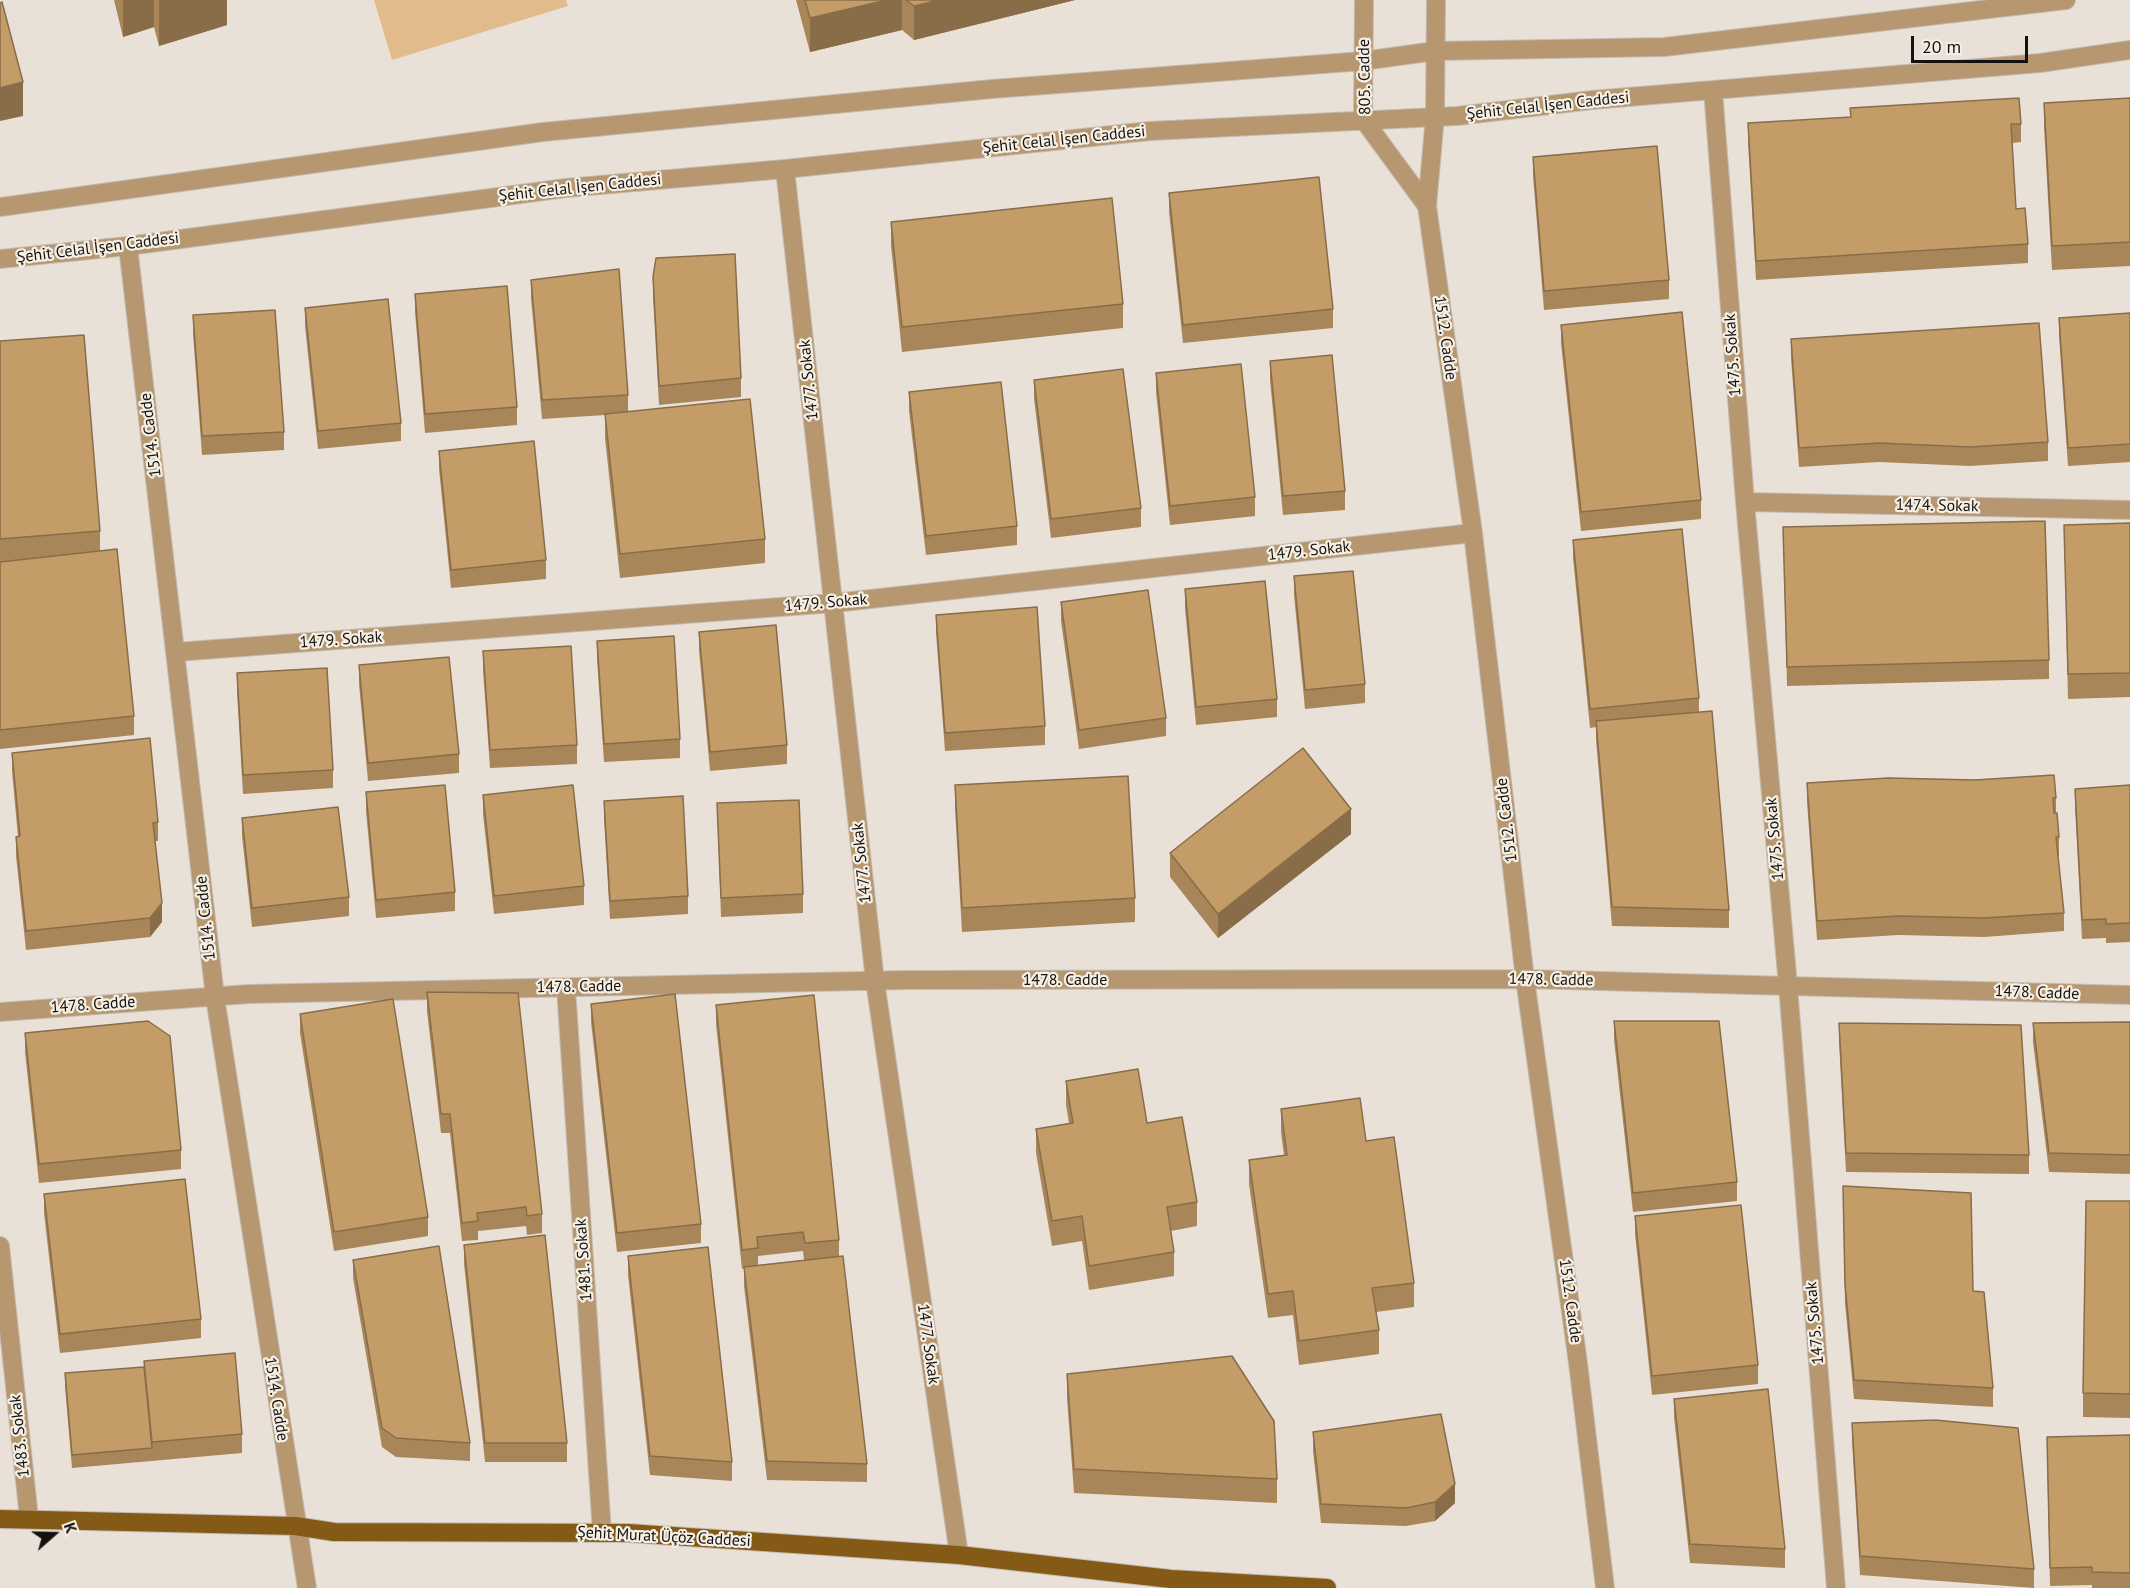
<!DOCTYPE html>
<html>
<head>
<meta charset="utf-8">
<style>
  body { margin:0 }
  #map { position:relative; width:2130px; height:1588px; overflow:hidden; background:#e9e1d8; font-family:"PT Sans",sans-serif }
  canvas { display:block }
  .north { position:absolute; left:24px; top:1504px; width:60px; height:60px; -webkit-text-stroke:4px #f6efe5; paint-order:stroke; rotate:70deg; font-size:16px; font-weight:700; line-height:24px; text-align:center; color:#14120e }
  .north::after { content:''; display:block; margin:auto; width:21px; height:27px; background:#14120e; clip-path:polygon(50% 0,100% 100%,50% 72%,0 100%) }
  .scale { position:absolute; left:1911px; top:36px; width:117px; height:27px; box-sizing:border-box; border:3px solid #14120e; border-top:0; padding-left:8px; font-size:18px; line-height:21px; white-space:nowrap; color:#14120e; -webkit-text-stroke:4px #f6efe5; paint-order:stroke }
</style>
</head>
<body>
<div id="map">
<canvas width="2130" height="1588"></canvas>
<div class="north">K</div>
<div class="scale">20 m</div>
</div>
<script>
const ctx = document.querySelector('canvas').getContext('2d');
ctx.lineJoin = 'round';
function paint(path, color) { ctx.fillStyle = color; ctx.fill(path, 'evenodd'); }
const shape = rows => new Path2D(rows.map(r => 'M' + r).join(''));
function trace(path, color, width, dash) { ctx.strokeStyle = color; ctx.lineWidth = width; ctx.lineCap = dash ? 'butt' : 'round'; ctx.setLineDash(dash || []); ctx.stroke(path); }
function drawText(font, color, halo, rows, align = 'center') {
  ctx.font = font + ' "PT Sans",sans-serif'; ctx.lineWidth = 4.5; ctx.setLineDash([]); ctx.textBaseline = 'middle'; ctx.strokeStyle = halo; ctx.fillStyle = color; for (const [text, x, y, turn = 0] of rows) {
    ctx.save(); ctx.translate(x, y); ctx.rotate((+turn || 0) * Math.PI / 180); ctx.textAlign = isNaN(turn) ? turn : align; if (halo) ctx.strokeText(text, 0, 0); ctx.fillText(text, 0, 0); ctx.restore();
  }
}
paint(shape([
  [374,0,566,0,568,6,392,60]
]), '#e1bb8c');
const minor = shape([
  [1364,0,1363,119,1427,206],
  [1436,0,1435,116,1427,206,1473,533,1525,979,1578,1363,1605,1588],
  [1713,90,1745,502,1788,986,1836,1588],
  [785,169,875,981,959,1555],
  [0,207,543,132,992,89,1363,61,1435,51,1664,47,2066,0],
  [128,246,215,997,307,1588],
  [0,259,128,246,566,188,785,169,1150,131,1457,116,1592,100,2040,63,2130,50],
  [1745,502,2130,510],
  [176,652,834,603,1473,533],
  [566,988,602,1533],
  [0,1012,249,994,907,980,1525,979,2130,995],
  [0,1246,29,1518]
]);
const major = shape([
  [0,1519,295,1526,334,1532,628,1533,959,1555,1171,1579,1327,1588]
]);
trace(minor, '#c3bcb4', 20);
trace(major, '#c3bcb4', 20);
trace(minor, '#b69770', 18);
trace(major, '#855a16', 18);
paint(shape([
  [114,0,227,0,227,25,159,46,154,27,123,37],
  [796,0,1075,0,914,40,902,30,810,52],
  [2130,98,2130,266,2052,270,2044,127,2044,103],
  [1748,123,2021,124,2021,142,2012,143,2016,209,2028,244,2028,263,1756,280,1748,142],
  [1533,157,1669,280,1669,299,1544,310,1533,176],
  [1169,193,1333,309,1333,328,1183,343,1169,212],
  [891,222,1123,304,1123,328,902,352,891,246],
  [653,277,741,378,741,397,659,405,653,296],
  [531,280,628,395,628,411,765,539,765,563,620,578,605,438,605,415,542,419,531,298],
  [415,294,517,407,517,425,425,433,415,312],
  [305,308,401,423,401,441,318,449,305,326],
  [2130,313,2130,462,2068,466,2059,336,2059,318],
  [193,315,284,432,284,450,202,455,193,334],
  [1561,325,1701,500,1701,519,1581,531,1561,343],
  [1791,339,2048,442,2048,461,1970,466,1879,462,1799,467,1791,358],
  [0,341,100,531,100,551,134,716,134,735,0,749],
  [1270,361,1345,491,1345,510,1283,515,1270,380],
  [1156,373,1255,497,1255,516,1170,525,1156,392],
  [1034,380,1141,508,1141,527,1051,538,1034,399],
  [909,392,1017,526,1017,545,926,555,909,411],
  [439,451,546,560,546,579,451,588,439,469],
  [2130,523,2130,697,2068,699,2064,525],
  [1783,527,2049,660,2049,679,1787,686],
  [1573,540,1699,698,1699,713,1729,910,1729,928,1612,926,1596,740,1596,727,1590,728,1573,558],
  [1294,576,1365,684,1365,703,1305,709,1294,595],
  [1185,589,1277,699,1277,717,1196,725,1185,608],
  [1061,602,1166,718,1166,736,1079,749,1061,621],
  [936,615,1045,726,1045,745,945,751,936,633],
  [699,632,787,745,787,764,710,771,699,650],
  [597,641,680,739,680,758,604,762,597,659],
  [483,651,577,745,577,764,490,768,483,670],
  [359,665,459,754,459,773,368,781,359,684],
  [237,673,333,770,333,788,243,794,237,692],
  [12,753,158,822,158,841,155,841,162,922,150,937,26,950,16,856,16,837,18,837,12,771],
  [1807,783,2056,798,2056,813,2059,837,2059,856,2058,856,2064,913,2064,931,1984,937,1898,935,1817,940,1807,802],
  [955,785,1135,898,1135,922,962,932,955,809],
  [2130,785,2130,942,2106,943,2106,938,2082,939,2075,807,2075,789],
  [366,792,455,892,455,911,376,918,366,811],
  [483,795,584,886,584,905,494,914,483,814],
  [604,801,688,896,688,914,610,919,604,819],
  [717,803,803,894,803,913,721,917],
  [242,818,349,897,349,916,252,927,242,836],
  [1351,834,1218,938,1170,877,1170,853],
  [427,992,542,1214,542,1233,527,1235,526,1226,478,1231,478,1240,462,1241,450,1133,441,1133,427,1011],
  [591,1004,701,1224,701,1243,617,1252,591,1022],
  [716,1005,839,1240,839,1256,867,1464,867,1482,767,1480,744,1286,744,1268,742,1269,716,1024],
  [803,1251,804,1260,758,1265,758,1256],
  [300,1014,428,1217,428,1236,334,1251,300,1033],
  [1614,1021,1737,1182,1737,1201,1633,1212,1614,1040],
  [2130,1022,2130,1174,2049,1172,2033,1042,2033,1023],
  [1839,1023,2029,1155,2029,1174,1846,1172,1839,1041],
  [25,1033,181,1150,181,1169,39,1183,25,1052],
  [1066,1081,1147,1123,1197,1202,1197,1226,1171,1231,1174,1252,1174,1276,1089,1290,1082,1241,1052,1246,1036,1153,1036,1129,1069,1123,1066,1105],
  [1281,1109,1366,1141,1414,1283,1414,1307,1376,1312,1379,1330,1379,1354,1299,1365,1293,1315,1268,1318,1249,1184,1249,1160,1284,1155,1281,1133],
  [44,1194,201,1319,201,1338,60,1353,44,1213],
  [2130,1201,2130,1418,2083,1417,2083,1393],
  [1843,1204,1973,1291,1993,1388,1993,1407,1854,1399,1845,1303],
  [1635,1216,1758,1365,1758,1384,1652,1395,1635,1234],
  [464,1245,567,1443,567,1462,485,1462,464,1264],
  [628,1256,732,1462,732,1481,650,1475,628,1275],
  [353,1260,470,1443,470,1461,396,1457,382,1447,353,1278],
  [144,1361,242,1434,242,1453,72,1468,65,1386,65,1373,144,1367],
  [1067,1374,1277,1479,1277,1503,1074,1493,1067,1398],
  [1674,1399,1785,1549,1785,1568,1690,1563,1674,1417],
  [1852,1423,2034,1569,2034,1588,1860,1575,1852,1441],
  [1313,1432,1455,1503,1435,1521,1406,1526,1321,1523,1313,1451],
  [2130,1435,2130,1588,2092,1588,2092,1585,2050,1586,2047,1456]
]), '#a98659');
paint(shape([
  [123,0,154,0,154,27,123,37],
  [159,0,227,0,227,25,159,46],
  [887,0,902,0,902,30,810,52,810,18],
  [939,0,1075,0,914,40,914,6],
  [23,82,23,116,0,121,0,88],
  [1351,809,1351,834,1218,938,1218,914],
  [162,903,162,922,150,937,150,918],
  [1455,1484,1455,1503,1435,1521,1435,1502]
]), '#896d49');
const building = shape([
  [805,0,887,0,810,18,805,0],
  [906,0,939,0,914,6,906,0],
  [2,2,23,82,0,88,0,3,2,2],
  [2019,98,2021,124,2011,124,2016,209,2025,208,2028,244,1756,261,1748,123,1851,117,1850,108,2019,98],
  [2130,98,2130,242,2052,246,2044,103,2130,98],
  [1657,146,1669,280,1544,291,1533,157,1657,146],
  [1319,177,1333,309,1183,325,1169,193,1319,177],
  [1112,198,1123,304,902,327,891,222,1112,198],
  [735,254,741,378,659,386,653,277,656,258,735,254],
  [619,269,628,395,542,400,531,280,619,269],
  [507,286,517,407,425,414,415,294,507,286],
  [388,299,401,423,318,431,305,308,388,299],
  [275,310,284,432,202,436,193,315,275,310],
  [1682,312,1701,500,1581,512,1561,325,1682,312],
  [2130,313,2130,444,2068,448,2059,318,2130,313],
  [2039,323,2048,442,1970,447,1879,443,1799,448,1791,339,2039,323],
  [84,335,100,531,0,539,0,341,84,335],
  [1332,355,1345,491,1283,496,1270,361,1332,355],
  [1241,364,1255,497,1170,506,1156,373,1241,364],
  [1123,369,1141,508,1051,519,1034,380,1123,369],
  [1001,382,1017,526,926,536,909,392,1001,382],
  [750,399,765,539,620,554,605,414,750,399],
  [534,441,546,560,451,570,439,451,534,441],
  [2045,521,2049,660,1787,667,1783,527,2045,521],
  [2130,523,2130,673,2068,674,2064,525,2130,523],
  [1682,529,1699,698,1590,709,1573,540,1682,529],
  [117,549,134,716,0,730,0,562,117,549],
  [1353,571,1365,684,1305,690,1294,576,1353,571],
  [1265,581,1277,699,1196,707,1185,589,1265,581],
  [1148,590,1166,718,1079,730,1061,602,1148,590],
  [1037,607,1045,726,945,733,936,615,1037,607],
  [776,625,787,745,710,752,699,632,776,625],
  [674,636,680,739,604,744,597,641,674,636],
  [571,646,577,745,490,750,483,651,571,646],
  [449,657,459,754,368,763,359,665,449,657],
  [327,668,333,770,243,775,237,673,327,668],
  [1712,711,1729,910,1612,907,1596,721,1712,711],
  [150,738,158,822,153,823,162,903,150,918,26,931,16,837,20,836,12,753,150,738],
  [1303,748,1351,809,1218,914,1170,853,1303,748],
  [2054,775,2056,798,2053,798,2054,813,2057,813,2059,837,2056,837,2064,913,1984,918,1898,916,1817,921,1807,783,1888,778,1975,780,2054,775],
  [1128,776,1135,898,962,908,955,785,1128,776],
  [445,785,455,892,376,900,366,792,445,785],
  [573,785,584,886,494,896,483,795,573,785],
  [2130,785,2130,923,2106,924,2106,919,2082,920,2075,789,2130,785],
  [683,796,688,896,610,901,604,801,683,796],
  [799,800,803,894,721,898,717,803,799,800],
  [338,807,349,897,252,908,242,818,338,807],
  [427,992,518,993,542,1214,527,1216,526,1207,477,1213,478,1221,462,1223,450,1114,441,1114,427,992],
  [675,994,701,1224,617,1233,591,1004,675,994],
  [814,995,839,1240,805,1243,803,1232,757,1237,758,1248,742,1250,716,1005,814,995],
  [393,999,428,1217,334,1232,300,1014,393,999],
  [148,1021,170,1036,181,1150,39,1164,25,1033,148,1021],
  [1614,1021,1719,1021,1737,1182,1633,1193,1614,1021],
  [2130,1022,2130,1155,2049,1153,2033,1023,2130,1022],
  [1839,1023,2021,1025,2029,1155,1846,1153,1839,1023],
  [1138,1069,1147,1123,1182,1117,1197,1202,1167,1207,1174,1252,1089,1266,1082,1216,1052,1221,1036,1129,1073,1123,1066,1081,1138,1069],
  [1360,1098,1366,1141,1394,1137,1414,1283,1372,1288,1379,1330,1299,1341,1293,1291,1268,1294,1249,1160,1287,1155,1281,1109,1360,1098],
  [185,1179,201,1319,60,1334,44,1194,185,1179],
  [1843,1186,1971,1193,1973,1291,1984,1292,1993,1388,1854,1380,1845,1284,1843,1186],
  [2086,1201,2130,1201,2130,1394,2083,1393,2086,1201],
  [1741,1205,1758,1365,1652,1376,1635,1216,1741,1205],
  [545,1235,567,1443,485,1443,464,1245,545,1235],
  [439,1246,470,1443,396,1438,382,1428,353,1260,439,1246],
  [708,1247,732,1462,650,1456,628,1256,708,1247],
  [843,1256,867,1464,767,1461,744,1267,843,1256],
  [235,1353,242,1434,152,1442,144,1361,235,1353],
  [1232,1356,1274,1421,1277,1479,1074,1469,1067,1374,1232,1356],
  [144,1367,152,1448,72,1455,65,1373,144,1367],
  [1768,1389,1785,1549,1690,1544,1674,1399,1768,1389],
  [1441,1414,1455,1484,1435,1502,1406,1508,1321,1504,1313,1432,1441,1414],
  [1935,1420,2018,1428,2034,1569,1860,1556,1852,1423,1935,1420],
  [2130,1435,2130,1573,2092,1572,2092,1567,2050,1568,2047,1437,2130,1435]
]);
paint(building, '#c49c68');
trace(building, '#896d49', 1.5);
drawText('16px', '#14120e', '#f6efe5', [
  ["805. Cadde",1365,77,-91],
  ["Şehit Celal İşen Caddesi",1548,106,-6],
  ["Şehit Celal İşen Caddesi",1064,140,-6],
  ["Şehit Celal İşen Caddesi",580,188,-6],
  ["Şehit Celal İşen Caddesi",98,248,-7],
  ["1512. Cadde",1445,338,82],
  ["1475. Sokak",1733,355,-94],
  ["1477. Sokak",809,380,-96],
  ["1514. Cadde",151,435,-97],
  ["1474. Sokak",1937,506,1],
  ["1479. Sokak",1309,551,-6],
  ["1479. Sokak",826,603,-5],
  ["1479. Sokak",341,640,-4],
  ["1512. Cadde",1507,820,-97],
  ["1475. Sokak",1775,839,-95],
  ["1477. Sokak",862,863,-96],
  ["1514. Cadde",206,918,-96],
  ["1478. Cadde",1065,980],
  ["1478. Cadde",1551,980,1],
  ["1478. Cadde",579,987,-1],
  ["1478. Cadde",2037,993,2],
  ["1478. Cadde",93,1005,-4],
  ["1481. Sokak",584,1260,-94],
  ["1512. Cadde",1570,1301,82],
  ["1475. Sokak",1815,1323,-95],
  ["1477. Sokak",928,1344,82],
  ["1514. Cadde",276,1399,81],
  ["1483. Sokak",20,1436,-96],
  ["Şehit Murat Üçöz Caddesi",664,1537,3]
]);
</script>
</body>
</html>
